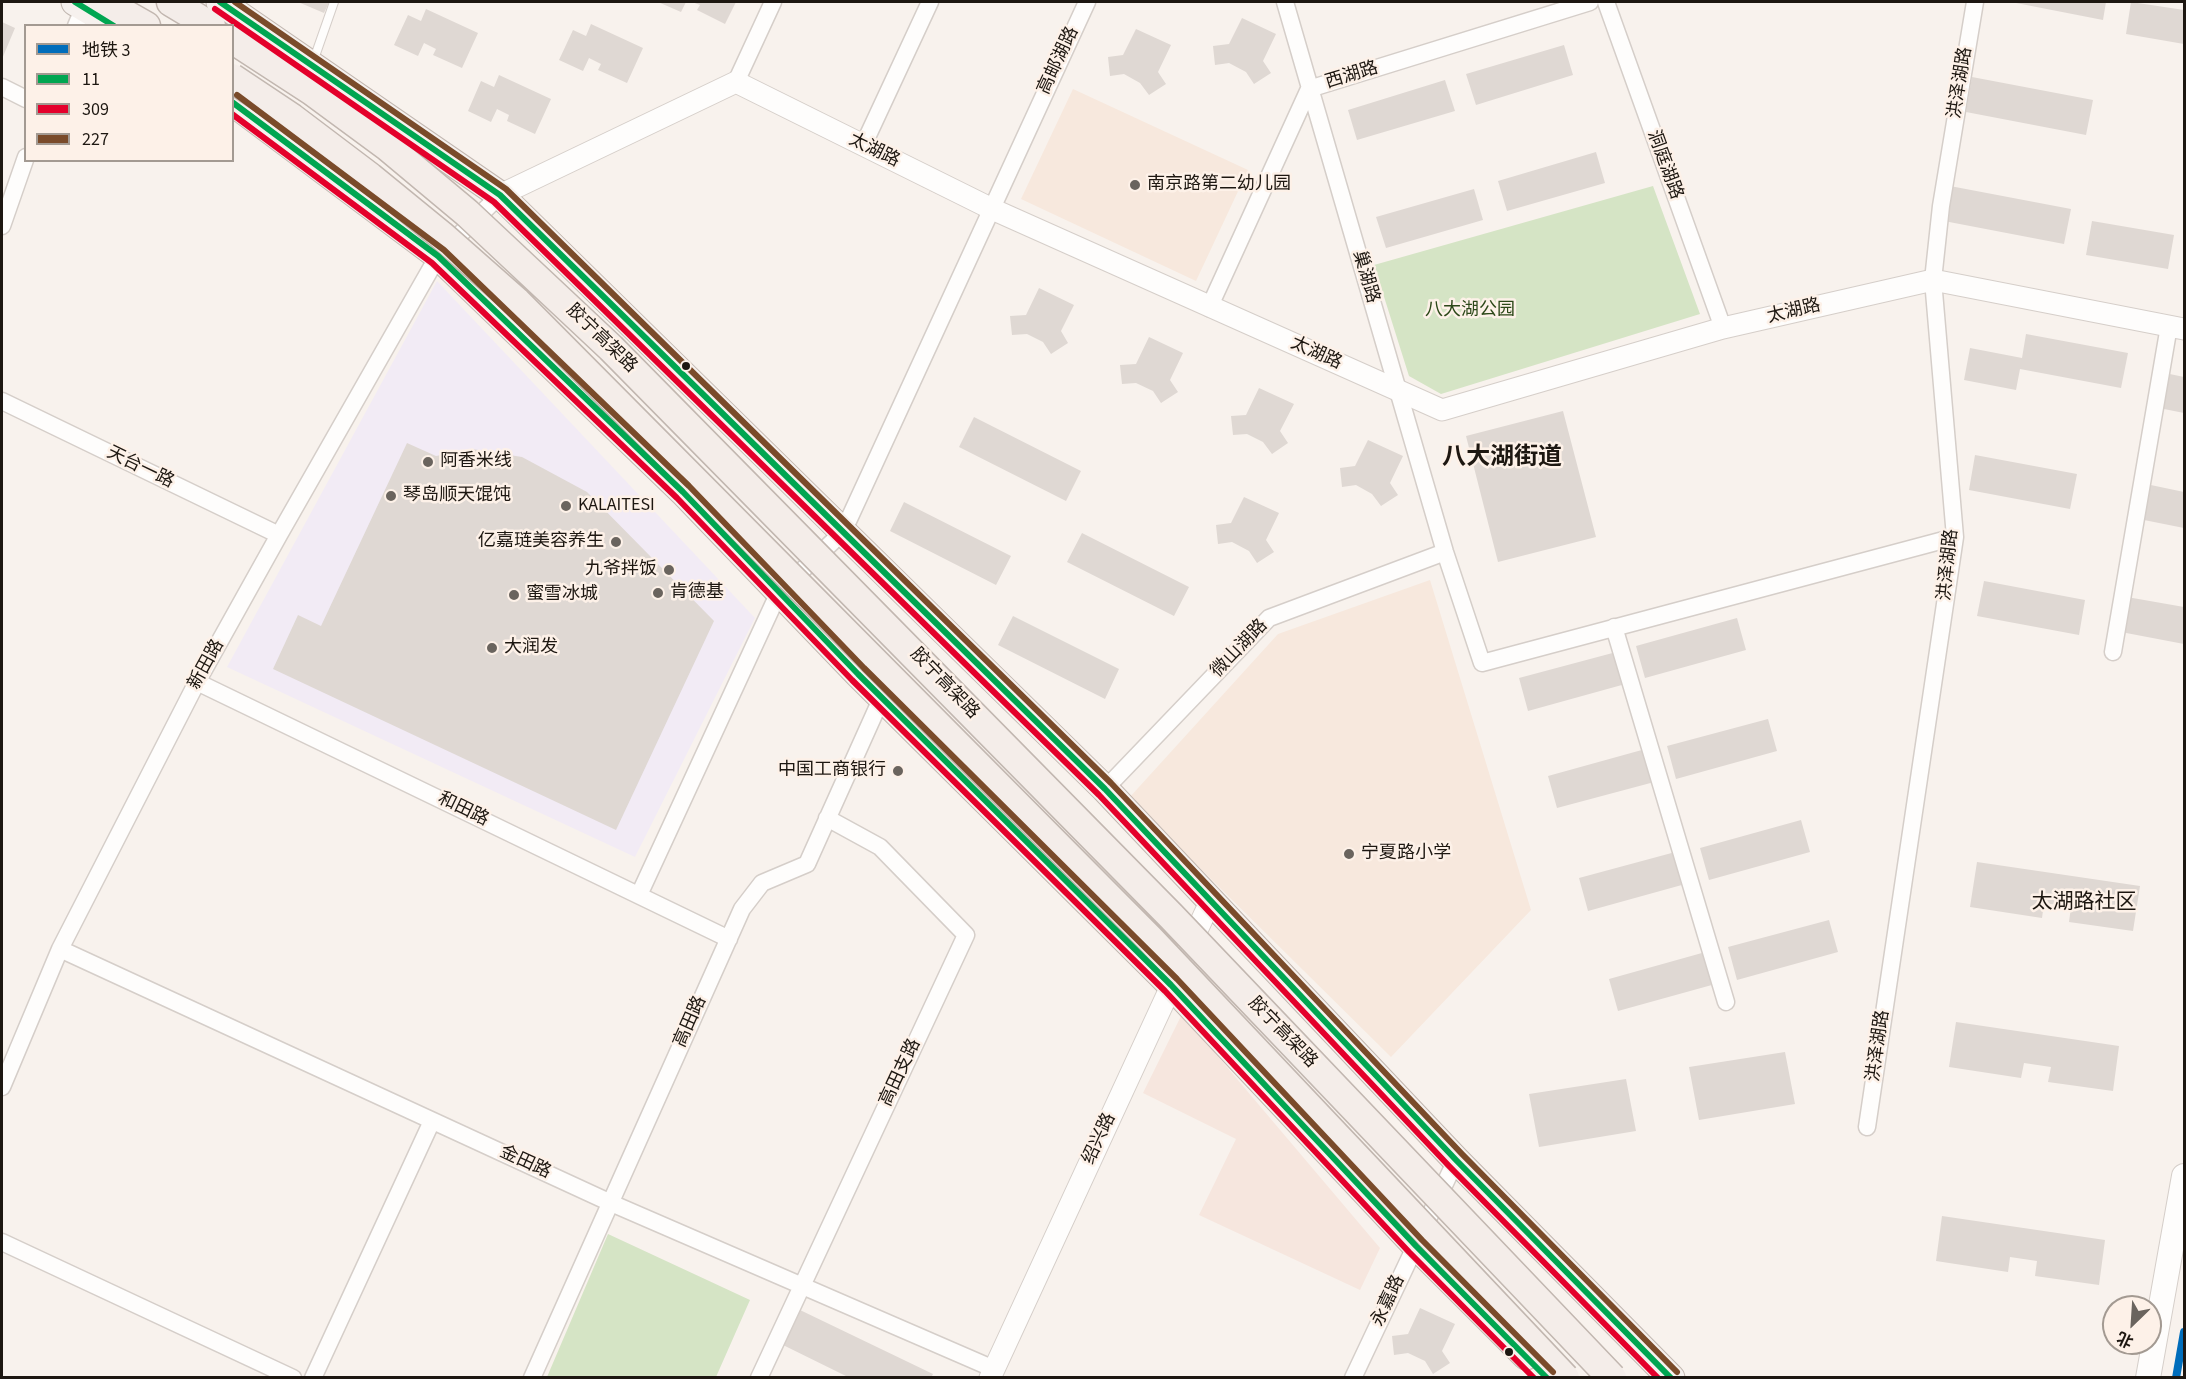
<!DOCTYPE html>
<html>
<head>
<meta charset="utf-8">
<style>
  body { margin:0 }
  #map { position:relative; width:2186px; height:1379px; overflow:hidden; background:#f8f2ed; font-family:"Source Sans 3","Noto Sans SC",sans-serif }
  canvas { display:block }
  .frame { position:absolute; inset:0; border:3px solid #1d1711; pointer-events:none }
  .legend { position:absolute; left:24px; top:24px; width:210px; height:138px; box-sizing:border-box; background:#fdf1e8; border:2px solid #a39a92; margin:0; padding:8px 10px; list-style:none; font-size:18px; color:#1d1711 }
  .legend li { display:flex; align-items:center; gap:12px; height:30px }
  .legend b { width:30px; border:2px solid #a39a92 }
  .north { position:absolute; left:2102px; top:1295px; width:60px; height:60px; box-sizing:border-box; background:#fdf1e8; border:2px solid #a39a92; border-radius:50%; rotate:205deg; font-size:16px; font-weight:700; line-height:24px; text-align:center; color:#1d1711 }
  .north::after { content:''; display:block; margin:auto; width:21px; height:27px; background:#6a645e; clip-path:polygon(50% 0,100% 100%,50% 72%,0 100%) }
</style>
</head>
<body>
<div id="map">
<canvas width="2186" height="1379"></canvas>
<div class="frame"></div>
<ul class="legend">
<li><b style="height:8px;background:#006dbb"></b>地铁 3</li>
<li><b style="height:8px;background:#00a651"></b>11</li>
<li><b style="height:8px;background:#e4002b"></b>309</li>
<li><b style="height:8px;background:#7a4b2a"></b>227</li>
</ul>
<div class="north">北</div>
</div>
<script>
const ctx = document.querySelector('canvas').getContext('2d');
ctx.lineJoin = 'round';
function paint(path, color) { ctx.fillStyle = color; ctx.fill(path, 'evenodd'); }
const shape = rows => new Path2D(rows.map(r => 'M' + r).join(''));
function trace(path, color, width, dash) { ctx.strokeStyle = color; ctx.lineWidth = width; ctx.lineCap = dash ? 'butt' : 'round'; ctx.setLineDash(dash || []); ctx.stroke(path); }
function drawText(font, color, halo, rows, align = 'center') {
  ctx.font = font + ' "Source Sans 3","Noto Sans SC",sans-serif'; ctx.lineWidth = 5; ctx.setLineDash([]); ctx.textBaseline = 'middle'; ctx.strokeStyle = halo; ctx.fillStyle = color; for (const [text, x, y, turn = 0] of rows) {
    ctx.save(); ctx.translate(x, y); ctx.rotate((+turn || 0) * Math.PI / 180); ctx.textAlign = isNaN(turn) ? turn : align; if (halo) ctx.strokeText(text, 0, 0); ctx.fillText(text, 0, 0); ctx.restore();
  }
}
paint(shape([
  [437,281,755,618,635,857,227,667]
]), '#f2ebf5');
paint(shape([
  [1182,1014,1380,1248,1360,1290,1199,1215,1236,1139,1143,1093]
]), '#f6e6de');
paint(shape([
  [1073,89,1248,170,1196,281,1021,199],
  [1430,580,1531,910,1391,1057,1129,798,1278,634]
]), '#f7e8dd');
paint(shape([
  [1653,186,1700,314,1441,394,1409,376,1374,265],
  [608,1234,750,1300,716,1377,547,1377]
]), '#d5e4c5');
paint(shape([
  [298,2,329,2,324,13],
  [658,2,686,2,681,12],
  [692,2,736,2,725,24,697,10,700,5],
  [2011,2,2106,2,2103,20],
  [2131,2,2184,10,2184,44,2126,34],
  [426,9,478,33,462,68,433,55,436,49,424,43,418,56,394,45,408,15,421,21],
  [1242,18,1276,34,1263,61,1271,73,1254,84,1246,72,1229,63,1215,65,1213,46,1229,44],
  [2,22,15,28,2,59],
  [591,24,643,48,627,83,598,70,601,64,589,58,583,71,559,60,573,30,586,36],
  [1136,29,1171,45,1158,72,1166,84,1149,95,1140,83,1124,74,1110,76,1108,57,1123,55],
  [1564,45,1573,75,1476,105,1466,74],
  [499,75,551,99,535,134,507,121,509,115,497,109,491,122,468,111,481,81,494,87],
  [1972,77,2093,100,2086,135,1966,112],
  [1445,80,1455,111,1357,140,1348,110],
  [1596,152,1605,183,1507,211,1498,181],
  [1950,186,2071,209,2064,244,1944,221],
  [1474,189,1483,220,1386,248,1376,217],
  [2092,221,2174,235,2168,269,2086,255],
  [1039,288,1074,305,1061,331,1068,343,1051,354,1043,342,1027,334,1012,335,1010,316,1026,315],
  [2026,334,2128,353,2121,388,2020,369,2016,390,1964,380,1970,348,2022,358],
  [1149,337,1183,353,1170,380,1178,392,1161,403,1153,391,1136,383,1122,384,1120,365,1136,364],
  [2165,373,2184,377,2184,413,2159,408],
  [1259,388,1294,404,1280,431,1288,443,1272,454,1263,442,1247,434,1233,435,1231,416,1246,415],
  [1563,411,1596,537,1498,562,1466,436],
  [974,417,1081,471,1066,501,959,447],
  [1368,440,1403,456,1390,483,1398,495,1381,506,1372,494,1356,485,1342,487,1340,468,1355,466],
  [407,443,436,456,472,449,522,457,587,492,714,621,616,830,273,669,298,615,321,626],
  [1975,455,2077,474,2070,509,1969,490],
  [2146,484,2184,492,2184,528,2139,519],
  [1244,497,1279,513,1266,540,1274,552,1257,563,1249,551,1232,542,1218,544,1216,525,1231,523],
  [904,502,1011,556,996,585,890,531],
  [1082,533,1189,587,1174,616,1067,562],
  [1984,581,2085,600,2079,635,1977,616],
  [2127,597,2184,607,2184,644,2121,632],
  [1013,616,1119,669,1105,699,998,645],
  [1737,618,1746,650,1645,678,1636,646],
  [1620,651,1629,683,1528,711,1519,678],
  [1768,719,1777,751,1676,779,1667,746],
  [1649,748,1658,781,1557,808,1548,776],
  [1801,820,1810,852,1709,880,1700,848],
  [1679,851,1689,883,1588,911,1579,878],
  [1977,862,2140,886,2133,931,2069,922,2071,907,2044,903,2042,918,1970,907],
  [1829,920,1838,952,1737,980,1728,947],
  [1709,951,1719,983,1618,1011,1609,979],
  [1956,1022,2119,1046,2113,1091,2048,1082,2051,1067,2024,1063,2021,1078,1949,1067],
  [1785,1052,1795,1104,1699,1120,1689,1067],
  [1626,1079,1636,1131,1539,1147,1529,1094],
  [1942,1216,2105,1240,2099,1285,2035,1276,2037,1261,2010,1257,2008,1272,1936,1261],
  [1420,1308,1455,1324,1442,1351,1450,1363,1433,1374,1425,1361,1408,1353,1394,1355,1392,1336,1408,1334],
  [800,1310,933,1374,931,1378,850,1378,783,1345]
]), '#dfd8d3');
const service = shape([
  [313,62,334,2]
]);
const minor = shape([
  [1285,2,1445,552,1482,663,1955,537],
  [1606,2,1723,328],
  [76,26,86,2],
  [736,82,773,2],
  [2,87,26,99],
  [863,146,930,2],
  [2,226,26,157],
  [1209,308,1309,89,1590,2],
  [2,401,279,535],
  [1614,627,1726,1002],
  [2113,652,2169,326],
  [197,682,729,939],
  [1105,789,1269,618,1445,552],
  [639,895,779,592,843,532,1087,2],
  [60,949,611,1203,994,1369],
  [2,1087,60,949,197,682,279,535,438,256,500,195],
  [1867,1127,1955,537,1933,280,1941,206,1975,2],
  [2,1242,293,1378],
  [313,1378,432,1121],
  [532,1378,742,909,762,883,807,864,882,697],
  [759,1378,966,935,880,847,827,818],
  [1353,1378,1456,1160]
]);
const tertiary = shape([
  [500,195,736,82,992,209,1442,410,1723,328,1933,280,2184,329],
  [990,1378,1211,900]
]);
const secondary = shape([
  [2148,1378,2184,1176]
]);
const primary = shape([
  [75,2,115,26],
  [220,2,500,195,1105,789,1456,1160,1671,1378],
  [232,102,438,256,683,492,858,674,1171,985,1416,1246,1526,1356]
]);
const trunk = shape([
  [104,2,146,26],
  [171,2,211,26]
]);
trace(service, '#d5cec9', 10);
trace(minor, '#d5cec9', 19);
trace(tertiary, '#d5cec9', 23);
trace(secondary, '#d5cec9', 26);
trace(primary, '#c2b7b0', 29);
trace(trunk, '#c2b7b0', 31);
trace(service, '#fefdfc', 8);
trace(minor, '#fefdfc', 16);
trace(tertiary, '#fefdfc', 21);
trace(secondary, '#fefdfc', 24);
trace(primary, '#f6f1ee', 27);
trace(trunk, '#f4ede9', 28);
const trunkBridge = shape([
  [232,39,312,91,388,147,467,213,611,348,1171,916,1612,1378],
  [232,78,292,118,370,177,441,235,517,302,1149,938,1565,1378]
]);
trace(trunkBridge, '#c2b7b0', 31, []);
trace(trunkBridge, '#f4ede9', 28);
trace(shape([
  [75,2,114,26],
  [220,2,500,195,1105,789,1456,1160,1671,1378],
  [232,102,438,256,683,492,858,674,1171,985,1416,1246,1547,1378]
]), '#00a651', 6);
trace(shape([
  [215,9,494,202,1099,795,1449,1166,1658,1378],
  [232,114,432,263,677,498,852,680,1165,991,1409,1252,1534,1378]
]), '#e4002b', 6);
trace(shape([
  [235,2,506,189,1111,783,1462,1154,1677,1372],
  [237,95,444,250,689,486,864,668,1177,979,1422,1240,1553,1372]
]), '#7a4b2a', 6);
trace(shape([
  [2176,1378,2184,1332]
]), '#006dbb', 8);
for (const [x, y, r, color] of [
  [1135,185,6,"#6a645e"],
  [686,366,5,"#1d1711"],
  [428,462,6,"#6a645e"],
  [391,496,6,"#6a645e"],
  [566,506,6,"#6a645e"],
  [616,542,6,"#6a645e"],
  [669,570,6,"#6a645e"],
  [658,593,6,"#6a645e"],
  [514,595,6,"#6a645e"],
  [492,648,6,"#6a645e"],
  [898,771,6,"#6a645e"],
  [1349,854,6,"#6a645e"],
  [1509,1352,5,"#1d1711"]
]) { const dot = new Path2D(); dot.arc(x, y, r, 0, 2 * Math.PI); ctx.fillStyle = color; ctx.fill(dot); trace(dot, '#fdf1e8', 2); }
drawText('18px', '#1d1711', '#fdf1e8', [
  ["高邮湖路",1059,61,-65],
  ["西湖路",1352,76,-17],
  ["洪泽湖路",1961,83,-81],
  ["太湖路",874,151,26],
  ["洞庭湖路",1664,165,70],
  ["巢湖路",1365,277,74],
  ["太湖路",1794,312,-13],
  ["胶宁高架路",601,339,44],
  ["太湖路",1316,354,24],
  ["天台一路",140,468,26],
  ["洪泽湖路",1949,565,-84],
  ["微山湖路",1240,649,-46],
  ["新田路",207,665,-61],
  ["胶宁高架路",944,684,46],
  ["和田路",463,810,26],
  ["高田路",691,1022,-66],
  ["胶宁高架路",1282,1033,46],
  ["洪泽湖路",1879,1046,-82],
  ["高田支路",901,1073,-65],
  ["绍兴路",1100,1139,-65],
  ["金田路",525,1163,25],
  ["永嘉路",1389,1301,-65]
]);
drawText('18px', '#1d1711', '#fdf1e8', [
  ["南京路第二幼儿园",1147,185],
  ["阿香米线",440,462],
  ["琴岛顺天馄饨",403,496],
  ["KALAITESI",578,506],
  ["亿嘉琏美容养生",604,542,"right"],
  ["九爷拌饭",657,570,"right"],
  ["肯德基",670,593],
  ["蜜雪冰城",526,595],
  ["大润发",504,648],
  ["中国工商银行",886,771,"right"],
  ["宁夏路小学",1361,854]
], 'left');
drawText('18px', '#2c4818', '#fdf1e8', [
  ["八大湖公园",1470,311]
]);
drawText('21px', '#1d1711', '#fdf1e8', [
  ["太湖路社区",2084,903]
]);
drawText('bold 24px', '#1d1711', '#fdf1e8', [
  ["八大湖街道",1502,459]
]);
</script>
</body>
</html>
